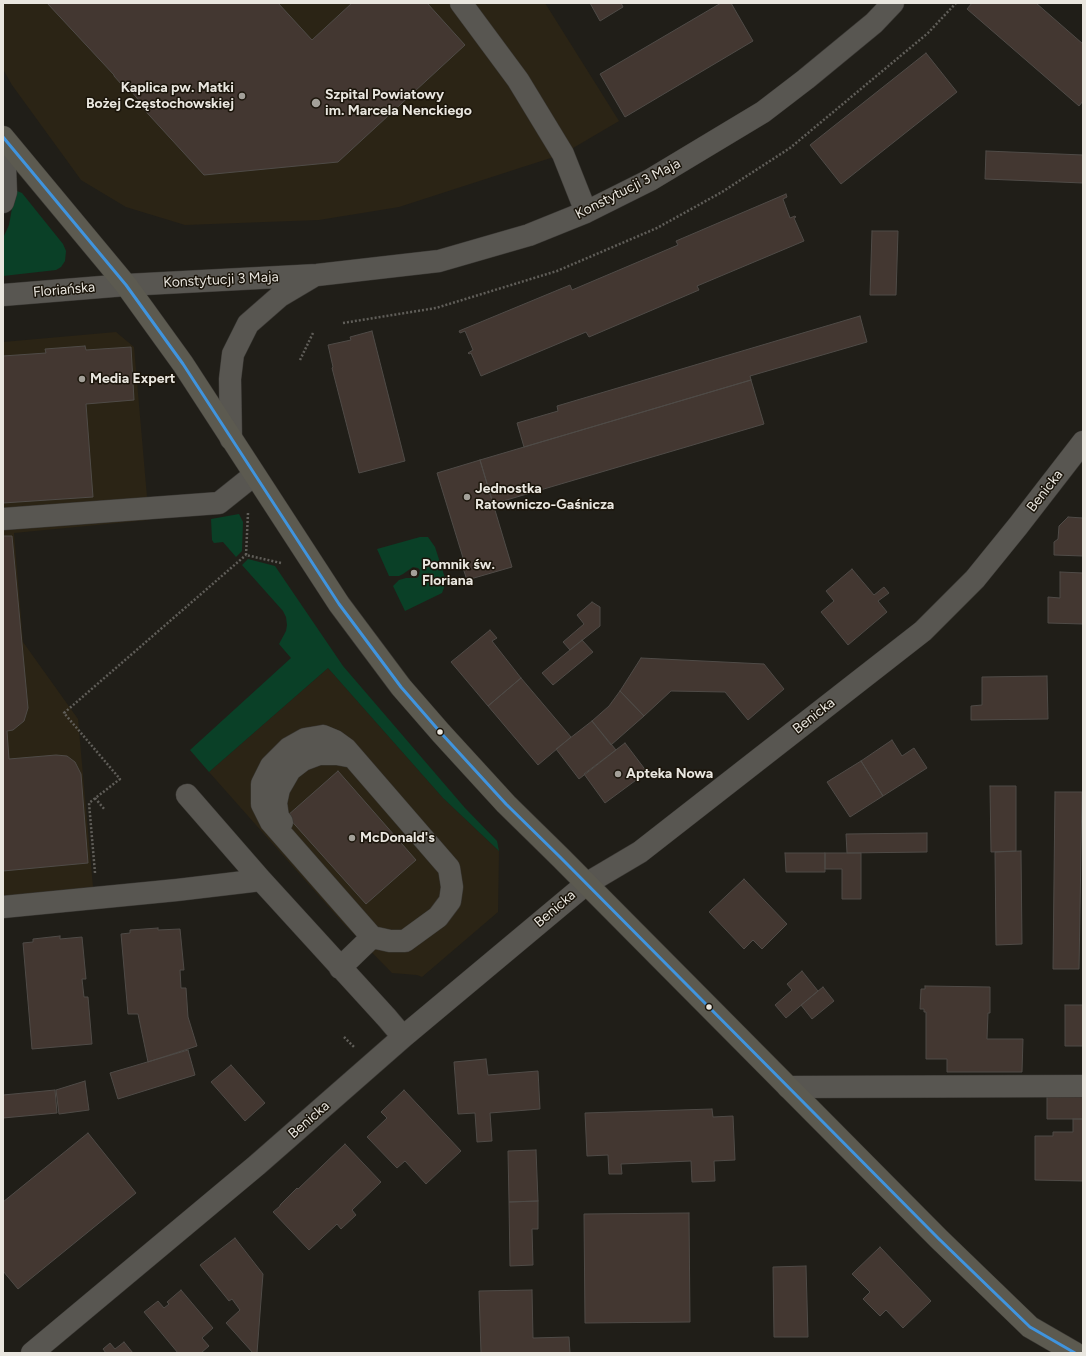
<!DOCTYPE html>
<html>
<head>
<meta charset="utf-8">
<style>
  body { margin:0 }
  #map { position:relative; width:1086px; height:1356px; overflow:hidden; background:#201e18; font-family:Figtree,sans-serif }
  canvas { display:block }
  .frame { position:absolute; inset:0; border:4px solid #e9e6df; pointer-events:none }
</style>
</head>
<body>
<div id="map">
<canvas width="1086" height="1356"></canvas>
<div class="frame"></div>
</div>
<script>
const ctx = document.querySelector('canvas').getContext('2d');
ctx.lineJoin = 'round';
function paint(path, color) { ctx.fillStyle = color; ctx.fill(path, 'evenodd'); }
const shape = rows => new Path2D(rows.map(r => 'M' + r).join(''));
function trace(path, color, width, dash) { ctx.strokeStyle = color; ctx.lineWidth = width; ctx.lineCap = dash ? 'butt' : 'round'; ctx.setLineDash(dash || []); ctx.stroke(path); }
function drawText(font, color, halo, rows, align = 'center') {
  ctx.font = font + ' Figtree,sans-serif'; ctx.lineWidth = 3; ctx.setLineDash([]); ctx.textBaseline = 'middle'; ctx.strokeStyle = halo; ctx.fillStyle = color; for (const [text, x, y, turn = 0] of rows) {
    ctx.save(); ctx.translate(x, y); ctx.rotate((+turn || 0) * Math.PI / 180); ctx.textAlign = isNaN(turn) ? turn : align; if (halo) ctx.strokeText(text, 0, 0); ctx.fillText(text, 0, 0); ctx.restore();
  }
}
paint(shape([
  [3,3,545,3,619,121,563,154,399,207,319,220,185,225,126,207,81,180,12,85,3,69],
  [116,332,134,347,149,520,14,533,23,642,78,719,93,887,3,896,3,342],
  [328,668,443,798,499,851,498,912,422,977,417,975,392,973,343,923,209,772]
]), '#2b2415');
paint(shape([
  [17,191,22,193,63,244,66,251,65,261,61,267,56,270,3,276,3,238,9,225,14,197],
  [239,514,243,522,242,551,236,557,223,542,214,543,212,540,211,519],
  [420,537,428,537,435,547,445,578,445,585,442,593,405,611,393,586,399,580,406,578,417,578,419,576,420,570,418,568,413,567,403,574,399,576,389,576,377,549],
  [248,559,275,566,343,666,465,808,497,841,499,851,443,798,328,668,209,772,190,750,291,658,279,644,286,631,287,625,286,617,283,611,242,565]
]), '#0a4027');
const building = shape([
  [47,3,278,3,312,40,352,3,427,3,465,45,338,162,204,175,139,104,141,103,131,91,129,93,114,76,114,75,47,3],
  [590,3,621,3,623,7,600,21,590,3],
  [721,3,731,3,753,41,625,117,600,74,721,3],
  [972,3,1036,3,1083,44,1083,101,1079,106,967,9,972,3],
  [926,53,957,92,841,184,810,145,926,53],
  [986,151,1083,155,1083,183,985,179,986,151],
  [786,194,787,197,783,199,790,218,795,216,796,217,794,218,804,241,697,286,699,290,589,337,586,332,481,376,471,353,469,354,468,353,473,350,465,331,460,333,459,331,570,285,572,290,678,245,676,241,786,194],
  [872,231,898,231,896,295,870,295,872,231],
  [860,316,867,342,750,376,751,380,524,447,517,423,558,411,557,406,860,316],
  [372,331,405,461,359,473,332,368,333,367,328,345,351,340,350,337,372,331],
  [85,346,86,350,131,347,134,400,86,404,93,497,3,503,3,356,46,353,45,349,85,346],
  [751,380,764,424,493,504,480,460,751,380],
  [480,460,512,567,467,580,461,562,464,561,437,473,480,460],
  [1068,517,1083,518,1083,556,1054,555,1054,542,1058,539,1059,526,1068,517],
  [3,536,12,536,28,708,24,721,13,730,7,731,9,759,56,755,67,756,75,762,81,774,88,863,3,871,3,536],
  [852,569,874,595,884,587,889,593,878,601,887,612,848,645,821,612,834,601,826,591,852,569],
  [1060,572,1083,573,1083,624,1048,623,1048,597,1060,598,1060,572],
  [592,602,600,607,600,626,570,650,563,642,584,624,577,615,592,602],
  [490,630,497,638,492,641,521,678,488,706,451,662,490,630],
  [582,640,593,652,553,685,542,673,582,640],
  [641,658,764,664,784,689,748,720,725,692,671,691,644,716,620,691,641,658],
  [1047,676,1048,719,971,720,971,706,982,705,982,677,1047,676],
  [521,678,571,737,538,765,488,706,521,678],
  [620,691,644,716,611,745,592,721,609,706,620,691],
  [592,721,616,750,579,779,556,749,592,721],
  [892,740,902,756,914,748,927,768,883,796,861,761,892,740],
  [625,743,647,772,605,803,584,774,625,743],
  [861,761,883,796,850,817,827,782,861,761],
  [338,771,416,860,366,904,287,816,338,771],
  [990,786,1016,786,1016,851,991,852,990,786],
  [1055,792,1082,792,1079,969,1053,969,1055,792],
  [927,833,927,852,847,853,846,834,927,833],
  [1021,851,1022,944,996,945,995,852,1021,851],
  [785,853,825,853,825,872,786,872,785,853],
  [825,853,861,853,861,899,842,899,842,869,825,869,825,853],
  [744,879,787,924,762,949,753,940,744,949,709,912,744,879],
  [158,928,158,930,180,929,184,970,180,970,181,988,186,988,188,1017,197,1046,148,1062,138,1014,128,1014,121,934,130,933,130,930,158,928],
  [60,936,60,939,82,937,86,979,82,979,84,997,88,997,92,1044,32,1049,23,943,33,942,33,939,60,936],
  [802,971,818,991,786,1018,775,1005,792,990,787,984,802,971],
  [925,986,990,987,990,1013,988,1013,987,1039,1023,1039,1022,1072,947,1072,947,1059,926,1059,926,1012,924,1012,924,1009,920,1009,921,989,925,989,925,986],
  [823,987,834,1001,812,1019,801,1005,823,987],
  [1065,1005,1083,1005,1083,1046,1065,1046,1065,1005],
  [188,1050,195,1075,118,1099,110,1073,188,1050],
  [486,1059,488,1075,538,1071,540,1109,490,1113,492,1141,477,1142,475,1113,458,1114,454,1062,486,1059],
  [231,1065,265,1103,245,1121,211,1082,231,1065],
  [85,1081,89,1110,59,1114,56,1090,85,1081],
  [55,1090,57,1113,3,1118,3,1095,55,1090],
  [404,1090,461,1151,426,1184,405,1161,397,1168,367,1137,387,1118,381,1112,404,1090],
  [1047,1094,1083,1094,1083,1119,1047,1119,1047,1094],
  [712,1109,713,1117,733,1116,735,1160,714,1161,715,1181,692,1182,691,1161,621,1164,622,1174,609,1174,608,1155,587,1156,585,1113,712,1109],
  [1073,1119,1083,1119,1083,1181,1035,1180,1035,1136,1053,1136,1053,1132,1073,1132,1073,1119],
  [88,1133,136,1193,18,1289,3,1271,3,1202,88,1133],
  [345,1144,381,1182,352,1210,356,1215,341,1229,337,1224,309,1250,273,1212,280,1206,280,1205,297,1188,298,1189,345,1144],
  [536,1150,538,1201,509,1202,508,1151,536,1150],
  [538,1201,538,1229,532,1229,533,1265,510,1266,509,1202,538,1201],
  [689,1213,690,1322,585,1323,584,1214,689,1213],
  [235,1238,263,1274,257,1353,253,1353,226,1323,240,1310,232,1299,229,1301,200,1265,235,1238],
  [880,1247,931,1301,903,1328,886,1310,880,1316,863,1299,870,1292,852,1274,880,1247],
  [806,1266,808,1337,774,1337,773,1267,806,1266],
  [181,1290,213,1328,202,1338,209,1346,201,1353,178,1353,144,1312,158,1301,164,1308,169,1304,167,1302,181,1290],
  [532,1290,533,1338,569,1337,570,1353,481,1353,479,1291,532,1290],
  [124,1342,133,1353,106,1353,103,1349,110,1343,115,1349,124,1342]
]);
paint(building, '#433731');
trace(building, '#4f4b47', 1);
const minor = shape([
  [461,3,518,80,563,154,586,212],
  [3,202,6,192,4,139],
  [3,295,126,285,317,275,439,261,529,235,586,212,650,180,763,112,806,79,874,23,893,3],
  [231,439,230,379,233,354,248,324,280,296,312,277],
  [3,519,219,503,254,475],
  [323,736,335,741,346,749,449,868,452,887,450,901,438,917,405,941,390,941,372,937,271,822,262,804,262,784,271,766,289,748,305,739,323,736],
  [187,795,261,880],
  [282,822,278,817,276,803,279,789,290,770,303,760,319,754,337,754,353,757],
  [3,907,177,890,261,880,387,1018,403,1037],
  [340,968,372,937],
  [788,1087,1083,1086],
  [32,1353,257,1165,403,1037,586,884,640,852,923,631,975,579,1018,526,1083,442]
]);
const major = shape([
  [3,137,126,285,183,364,339,604,401,687,441,733,506,804,561,858,939,1239,1030,1327,1075,1353]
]);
trace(minor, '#3a3834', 23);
trace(major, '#3a3834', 23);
trace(shape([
  [343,323,436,308,557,271,657,228,722,192,790,148,928,33,956,3],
  [300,360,313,333],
  [248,513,246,555,281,563],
  [95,798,105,810],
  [95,873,89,803,120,779,64,713,246,555],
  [344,1037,354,1047]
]), '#605e59', 2.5, [2, 2]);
trace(minor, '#585651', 22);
trace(major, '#5c5a50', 22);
trace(shape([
  [3,137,126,285,183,364,339,604,401,687,441,733,506,804,561,858,939,1239,1030,1327,1075,1353]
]), '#4094de', 3);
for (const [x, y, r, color] of [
  [242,96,4,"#a3a099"],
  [316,103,5,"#a3a099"],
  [82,379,4,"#a3a099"],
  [467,497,4,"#a3a099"],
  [414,573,4,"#a3a099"],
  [440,732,3.5,"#e9e6df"],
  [618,774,4,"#a3a099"],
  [352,838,4,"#a3a099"],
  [709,1007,3.5,"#e9e6df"]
]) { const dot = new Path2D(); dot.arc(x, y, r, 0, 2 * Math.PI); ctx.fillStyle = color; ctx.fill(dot); trace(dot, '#1b150b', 1.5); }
drawText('bold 14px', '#e9e6df', '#1b150b', [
  ["Kaplica pw. Matki",234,88,"right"],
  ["Bożej Częstochowskiej",234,104,"right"],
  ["Szpital Powiatowy",325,95],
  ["im. Marcela Nenckiego",325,111],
  ["Media Expert",90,379],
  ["Jednostka",475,489],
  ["Ratowniczo-Gaśnicza",475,505],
  ["Pomnik św.",422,565],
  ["Floriana",422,581],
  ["Apteka Nowa",626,774],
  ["McDonald's",360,838]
], 'left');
drawText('14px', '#e9e6df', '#1b150b', [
  ["Konstytucji 3 Maja",628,189,-27],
  ["Konstytucji 3 Maja",221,280,-3],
  ["Floriańska",64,290,-5],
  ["Benicka",1045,491,-52],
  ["Benicka",814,716,-38],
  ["Benicka",555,909,-40],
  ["Benicka",309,1120,-41]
]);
</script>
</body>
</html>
